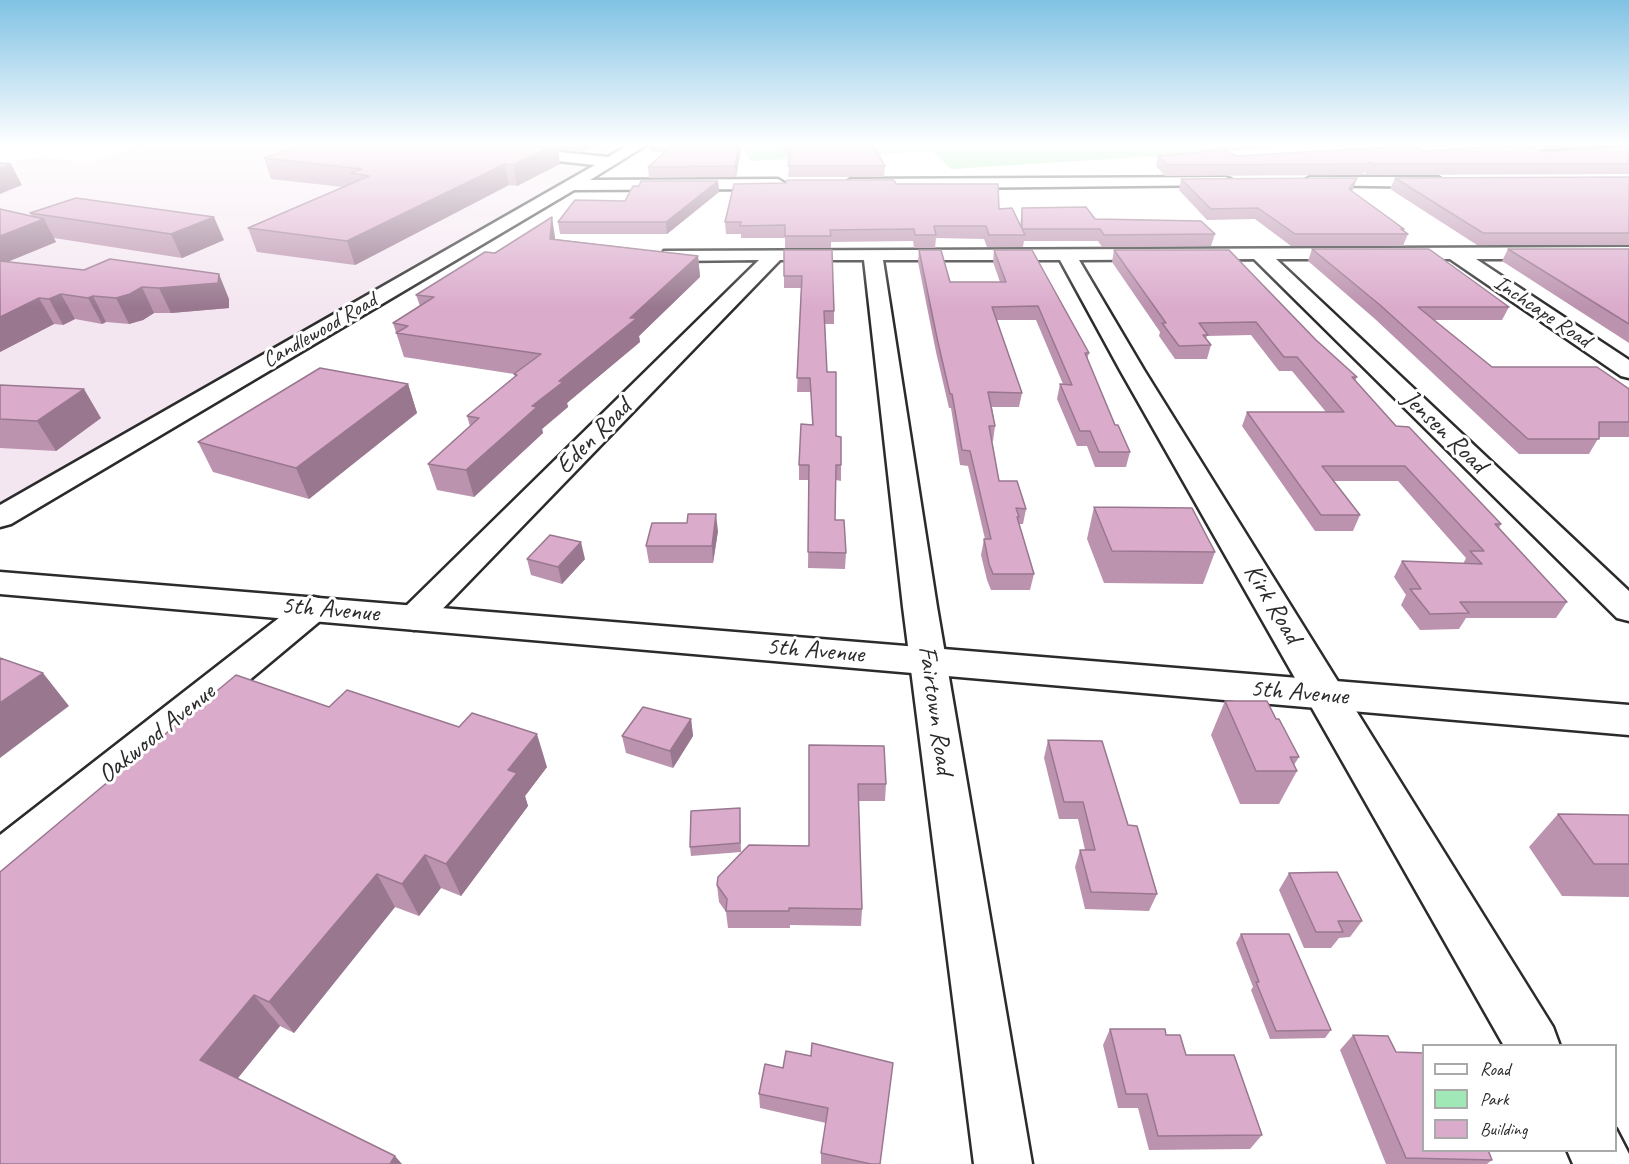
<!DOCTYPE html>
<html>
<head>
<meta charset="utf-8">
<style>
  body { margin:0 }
  #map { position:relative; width:1629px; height:1164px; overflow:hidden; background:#fff; font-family:Caveat,sans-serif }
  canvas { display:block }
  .legend { position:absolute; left:1422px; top:1044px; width:195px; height:108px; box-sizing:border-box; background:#fff; border:2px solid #aaa; margin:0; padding:8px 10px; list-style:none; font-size:18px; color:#2b2b2b }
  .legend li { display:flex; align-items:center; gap:12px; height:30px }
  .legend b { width:30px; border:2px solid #aaa }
</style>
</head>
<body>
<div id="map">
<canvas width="1629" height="1164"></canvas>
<ul class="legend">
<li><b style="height:8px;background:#fff"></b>Road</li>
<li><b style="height:16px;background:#a0e8b6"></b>Park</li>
<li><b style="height:16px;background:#dbabcc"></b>Building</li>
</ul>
</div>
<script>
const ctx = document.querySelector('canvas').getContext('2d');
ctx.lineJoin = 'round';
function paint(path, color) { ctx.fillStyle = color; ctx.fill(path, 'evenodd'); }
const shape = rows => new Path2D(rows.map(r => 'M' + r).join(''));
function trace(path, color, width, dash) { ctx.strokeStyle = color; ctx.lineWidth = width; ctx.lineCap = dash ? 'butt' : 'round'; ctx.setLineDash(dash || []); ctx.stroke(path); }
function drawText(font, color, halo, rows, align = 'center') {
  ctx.font = font + ' Caveat,sans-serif'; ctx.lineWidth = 6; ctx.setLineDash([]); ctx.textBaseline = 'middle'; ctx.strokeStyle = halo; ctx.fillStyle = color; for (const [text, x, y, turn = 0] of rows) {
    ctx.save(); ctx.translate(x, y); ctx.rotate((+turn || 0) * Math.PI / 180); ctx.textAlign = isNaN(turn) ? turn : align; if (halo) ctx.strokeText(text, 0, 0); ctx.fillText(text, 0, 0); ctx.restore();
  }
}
paint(shape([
  [144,144,641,144,0,518,0,162,42,157,88,162]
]), '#f4e6f0');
paint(shape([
  [741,144,1347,144,951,169,932,151,750,161]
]), '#a0e8b6');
const minor = shape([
  [430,144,482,144,608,157,630,144,648,144,590,180,778,179,786,184,778,189,574,190,11,524,0,527,0,505,595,165,437,148,430,144],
  [1498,144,1519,144,1539,152,1629,146,1629,154,1538,160,1498,144],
  [1225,177,1231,179,1233,182,1231,185,851,189,843,184,851,179,1225,177],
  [1310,177,1438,177,1446,182,1438,187,1304,185,1302,182,1310,177],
  [1629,247,1629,259,1476,259,1629,360,1629,378,1621,376,1450,259,1276,259,1629,591,1629,621,1617,618,1254,259,1079,260,1144,370,1553,1027,1560,1046,1504,1046,1120,370,1060,260,883,260,937,607,1032,1164,974,1164,903,607,864,260,780,260,426,626,414,630,402,626,397,618,402,610,759,260,671,261,664,259,662,255,664,251,1629,247],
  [314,597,326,600,331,608,326,616,16,875,0,881,0,835,302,600,314,597],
  [1616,1129,1629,1154,1629,1164,1573,1164,1567,1150,1616,1150,1616,1129]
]);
const major = shape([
  [0,572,1629,705,1629,735,0,594,0,572]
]);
trace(minor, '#2b2b2b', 5);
trace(major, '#2b2b2b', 5);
paint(minor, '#fff');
paint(major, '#fff');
paint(shape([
  [302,144,597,144,582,152,558,150,560,164,517,186,509,185,355,265,257,252,248,228,343,187,271,179,264,158],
  [650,144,742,144,736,177,649,178,648,167,665,152,651,151],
  [772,144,872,144,885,166,884,177,788,177,790,156],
  [1534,144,1620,144,1547,149],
  [1629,147,1629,174,1368,175,1364,172,1363,175,1165,176,1156,166,1158,156,1236,156,1423,151,1543,152],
  [1629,177,1629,245,1477,245,1390,189,1395,178],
  [1357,178,1352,191,1404,229,1404,231,1408,234,1403,246,1291,246,1255,219,1207,220,1179,190,1181,179],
  [718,181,719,192,667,234,560,234,558,222,625,201],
  [786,183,896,184,999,209,1020,226,1022,208,1095,219,1215,234,1211,246,1102,247,1098,241,1024,241,1023,247,987,247,984,239,936,238,935,248,914,248,913,241,831,242,831,248,785,248,785,238,741,238,741,234,726,234,725,222],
  [0,209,32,216,30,213,224,240,182,258,54,238,56,242,7,262,229,299,229,308,171,313,154,313,143,320,129,324,106,322,102,324,75,319,63,325,54,324,0,352],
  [555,237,555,239,698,256,700,277,639,336,640,342,567,403,568,407,542,429,543,433,474,497,437,490,428,464,470,426,467,416,515,377,514,374,404,357,393,323,420,306,416,295,495,253],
  [1312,249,1509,307,1502,320,1434,320,1492,367,1629,389,1629,437,1599,437,1589,454,1519,454,1375,319,1308,261],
  [1508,249,1629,249,1629,343,1502,261],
  [784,250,834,311,834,324,825,324,827,372,841,465,841,481,836,480,835,520,846,553,845,569,808,568,809,480,799,480,799,465,812,425,811,392,797,392,801,288,784,288],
  [919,250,950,282,1000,282,993,262,994,250,1089,353,1087,359,1115,425,1130,452,1126,467,1095,467,1087,446,1077,446,1057,399,1060,384,1063,384,1036,320,996,320,1022,393,1019,407,992,407,995,426,993,441,992,441,999,481,1026,509,1023,524,1019,524,1034,574,1030,590,991,590,987,580,981,555,984,539,985,539,968,466,960,465,951,408,949,408,936,352,918,262],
  [1114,250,1316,340,1357,377,1355,381,1396,426,1501,524,1499,528,1567,602,1556,618,1466,618,1459,629,1420,630,1401,605,1406,595,1394,577,1402,561,1463,564,1466,558,1398,481,1334,481,1360,515,1353,531,1315,531,1242,426,1247,412,1326,412,1292,371,1279,371,1251,335,1207,336,1206,339,1211,345,1207,359,1175,359,1159,336,1160,332,1112,262],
  [408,384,417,413,309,499,213,472,198,442],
  [0,385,101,418,56,451,0,448],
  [1094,507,1215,552,1203,584,1104,583,1087,539],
  [718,531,713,563,649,563,646,546],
  [527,559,585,559,562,584,531,575],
  [1225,701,1276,719,1299,757,1294,765,1297,771,1279,804,1240,804,1211,735],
  [329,707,547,767,525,796,528,806,461,896,441,888,419,916,395,907,294,1033,280,1026,238,1078,0,1164],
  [691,719,693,736,673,768,626,753,622,736],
  [1048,740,1128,825,1157,894,1149,911,1085,909,1075,867,1080,850,1085,850,1078,819,1059,819,1044,758],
  [809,745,886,784,885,801,858,801,862,909,861,926,790,925,790,928,728,928,726,912,719,902,717,885,809,846],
  [1558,814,1629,815,1629,897,1562,896,1529,847],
  [740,817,741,852,691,856,690,847],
  [1289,873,1362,921,1350,937,1339,938,1331,948,1304,948,1279,890],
  [1241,934,1331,1030,1325,1038,1270,1039,1251,990,1253,987,1236,943],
  [1110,1029,1166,1035,1262,1135,1250,1149,1149,1150,1138,1108,1118,1108,1103,1045],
  [1353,1035,1396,1052,1492,1160,1487,1164,1386,1164,1340,1050],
  [811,1056,880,1164,821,1164,821,1153,826,1123,760,1108,759,1094,783,1068]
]), '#bc93af');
paint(shape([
  [555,144,557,144,560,164,517,186,513,165],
  [581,144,597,144,582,152],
  [739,144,742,144,736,177,735,166],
  [1550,144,1620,144,1547,149],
  [11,164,22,185,0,194,0,169],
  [505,164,509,185,355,265,347,241],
  [1357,178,1353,189,1345,200,1349,189],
  [718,181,719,192,667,234,666,222],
  [214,217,224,240,182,258,171,234],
  [552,217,555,237,554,260,550,239],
  [44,219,56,242,0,265,0,236],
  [698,256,700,277,639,336,640,342,567,403,568,407,542,429,543,433,474,497,466,470,559,381,630,318],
  [219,274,229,299,229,308,171,313,159,288],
  [142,287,154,313,143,320,129,324,116,298],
  [61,294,75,319,63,325,49,299],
  [93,296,106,322,102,324,88,298],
  [39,298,54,324,0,352,0,317],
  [408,384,417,413,309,499,296,468],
  [84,389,101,418,56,451,37,421],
  [716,514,718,531,713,563,712,546],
  [581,542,585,559,562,584,558,567],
  [43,673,69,706,0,758,0,703],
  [691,719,693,736,673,768,670,751],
  [537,734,547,767,525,796,528,806,461,896,446,864,508,770],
  [425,855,441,888,419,916,402,884],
  [377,874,395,907,294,1033,269,1002],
  [254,995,280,1026,229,1089,200,1060],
  [395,1156,402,1164,390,1164]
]), '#99788f');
const building = shape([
  [302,144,555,144,513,165,505,164,347,241,248,228,369,176,351,173,362,169,264,158,302,144],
  [674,144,739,144,735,166,648,167,674,144],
  [788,144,872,144,885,166,788,166,791,146,788,144],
  [1525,145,1543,152,1629,147,1629,164,1372,164,1368,162,1367,164,1167,165,1158,156,1225,150,1236,156,1411,146,1423,151,1525,145],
  [0,163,11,164,0,169,0,163],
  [1629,177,1629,233,1483,233,1395,178,1629,177],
  [1357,178,1349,189,1404,229,1401,229,1408,234,1295,234,1258,208,1211,209,1181,179,1357,178],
  [787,180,894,180,896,184,998,184,999,209,1012,208,1025,235,989,235,986,226,934,226,936,235,915,235,914,229,830,230,831,236,785,236,785,225,740,226,741,222,725,222,734,184,786,183,787,180],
  [641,181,718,181,666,222,558,222,575,200,625,201,633,186,639,186,641,181],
  [76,198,214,217,171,234,30,213,76,198],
  [1086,207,1095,219,1201,221,1215,234,1104,235,1100,229,1022,229,1022,208,1086,207],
  [0,209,44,219,0,236,0,209],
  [552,217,550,239,698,256,630,318,637,318,559,381,563,382,532,406,537,407,466,470,428,464,479,418,467,416,517,375,514,374,541,354,396,333,408,326,393,323,434,297,416,295,485,252,495,253,552,217],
  [1312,249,1429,249,1509,307,1418,307,1492,367,1597,367,1629,389,1629,422,1599,422,1599,439,1528,439,1380,305,1312,249],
  [1508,249,1629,249,1629,324,1508,249],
  [784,250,832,250,834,311,824,311,827,372,836,372,836,436,841,437,841,465,836,465,835,520,844,520,846,553,808,552,809,465,799,465,801,424,813,425,810,378,797,378,802,276,784,276,784,250],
  [919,250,941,250,950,282,1006,282,994,250,1032,250,1089,353,1085,353,1115,425,1118,425,1130,452,1099,452,1090,431,1080,431,1060,384,1072,385,1038,306,992,307,1022,393,988,392,995,426,989,426,999,481,1017,481,1026,509,1016,508,1019,517,1017,517,1034,574,993,574,989,564,984,539,991,539,970,451,962,450,952,394,950,394,937,338,919,250],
  [1114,250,1229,250,1316,340,1357,377,1352,377,1396,426,1409,427,1501,524,1495,524,1567,602,1460,602,1469,613,1430,614,1410,589,1421,589,1402,561,1482,564,1470,551,1484,551,1405,466,1322,466,1360,515,1321,515,1247,412,1344,412,1297,357,1284,357,1256,322,1199,323,1208,335,1203,335,1211,345,1179,346,1162,323,1166,323,1114,250],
  [110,259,219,274,218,283,159,288,142,287,130,294,116,298,93,296,88,298,61,294,49,299,39,298,0,317,0,261,84,270,110,259],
  [320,368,408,384,296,468,198,442,320,368],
  [0,385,84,389,37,421,0,419,0,385],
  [1094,507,1192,508,1215,552,1112,551,1094,507],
  [688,514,716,514,712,546,646,546,652,523,687,523,688,514],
  [550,535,581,542,558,567,527,559,550,535],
  [0,658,43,673,0,703,0,658],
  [236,675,329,707,347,690,459,727,472,713,537,734,508,770,517,773,446,864,425,855,402,884,377,874,269,1002,254,995,200,1060,395,1156,390,1164,0,1164,0,872,236,675],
  [1225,701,1267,701,1276,719,1279,719,1299,757,1290,757,1297,771,1256,771,1225,701],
  [643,707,691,719,670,751,622,736,643,707],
  [1048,740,1102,741,1128,825,1137,826,1157,894,1091,892,1080,850,1095,850,1083,802,1064,802,1048,740],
  [809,745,884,746,886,784,858,784,862,909,789,908,789,911,726,911,727,899,717,885,718,877,749,845,809,846,809,745],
  [740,808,740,843,690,847,691,811,740,808],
  [1558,814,1629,815,1629,864,1594,864,1558,814],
  [1337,872,1362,921,1338,921,1343,932,1316,932,1289,873,1337,872],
  [1241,934,1289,934,1331,1030,1276,1031,1256,982,1259,982,1241,934],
  [1110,1029,1165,1029,1166,1035,1180,1035,1186,1055,1234,1055,1262,1135,1158,1136,1147,1094,1126,1094,1110,1029],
  [1353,1035,1388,1036,1396,1052,1424,1053,1424,1150,1488,1150,1492,1160,1406,1158,1353,1035],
  [812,1043,893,1063,880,1164,871,1164,821,1153,828,1108,759,1094,765,1064,783,1068,786,1051,811,1056,812,1043]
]);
paint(building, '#dbabcc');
trace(building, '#99788f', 1.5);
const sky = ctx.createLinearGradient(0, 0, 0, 307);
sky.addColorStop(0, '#80c2e4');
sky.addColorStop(0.47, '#fff');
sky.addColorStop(1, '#ffffff00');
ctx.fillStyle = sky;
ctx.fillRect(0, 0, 1629, 307);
drawText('22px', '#2b2b2b', '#fff', [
  ["Inchcape Road",1542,312,34],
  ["Candlewood Road",320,331,-30]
]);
drawText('26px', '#2b2b2b', '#fff', [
  ["Jensen Road",1444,432,44],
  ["Eden Road",594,437,-45],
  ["Kirk Road",1272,604,59],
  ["5th Avenue",330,610,5],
  ["5th Avenue",815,651,5],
  ["5th Avenue",1299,693,5],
  ["Fairtown Road",935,710,82],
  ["Oakwood Avenue",157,734,-39]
]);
</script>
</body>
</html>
